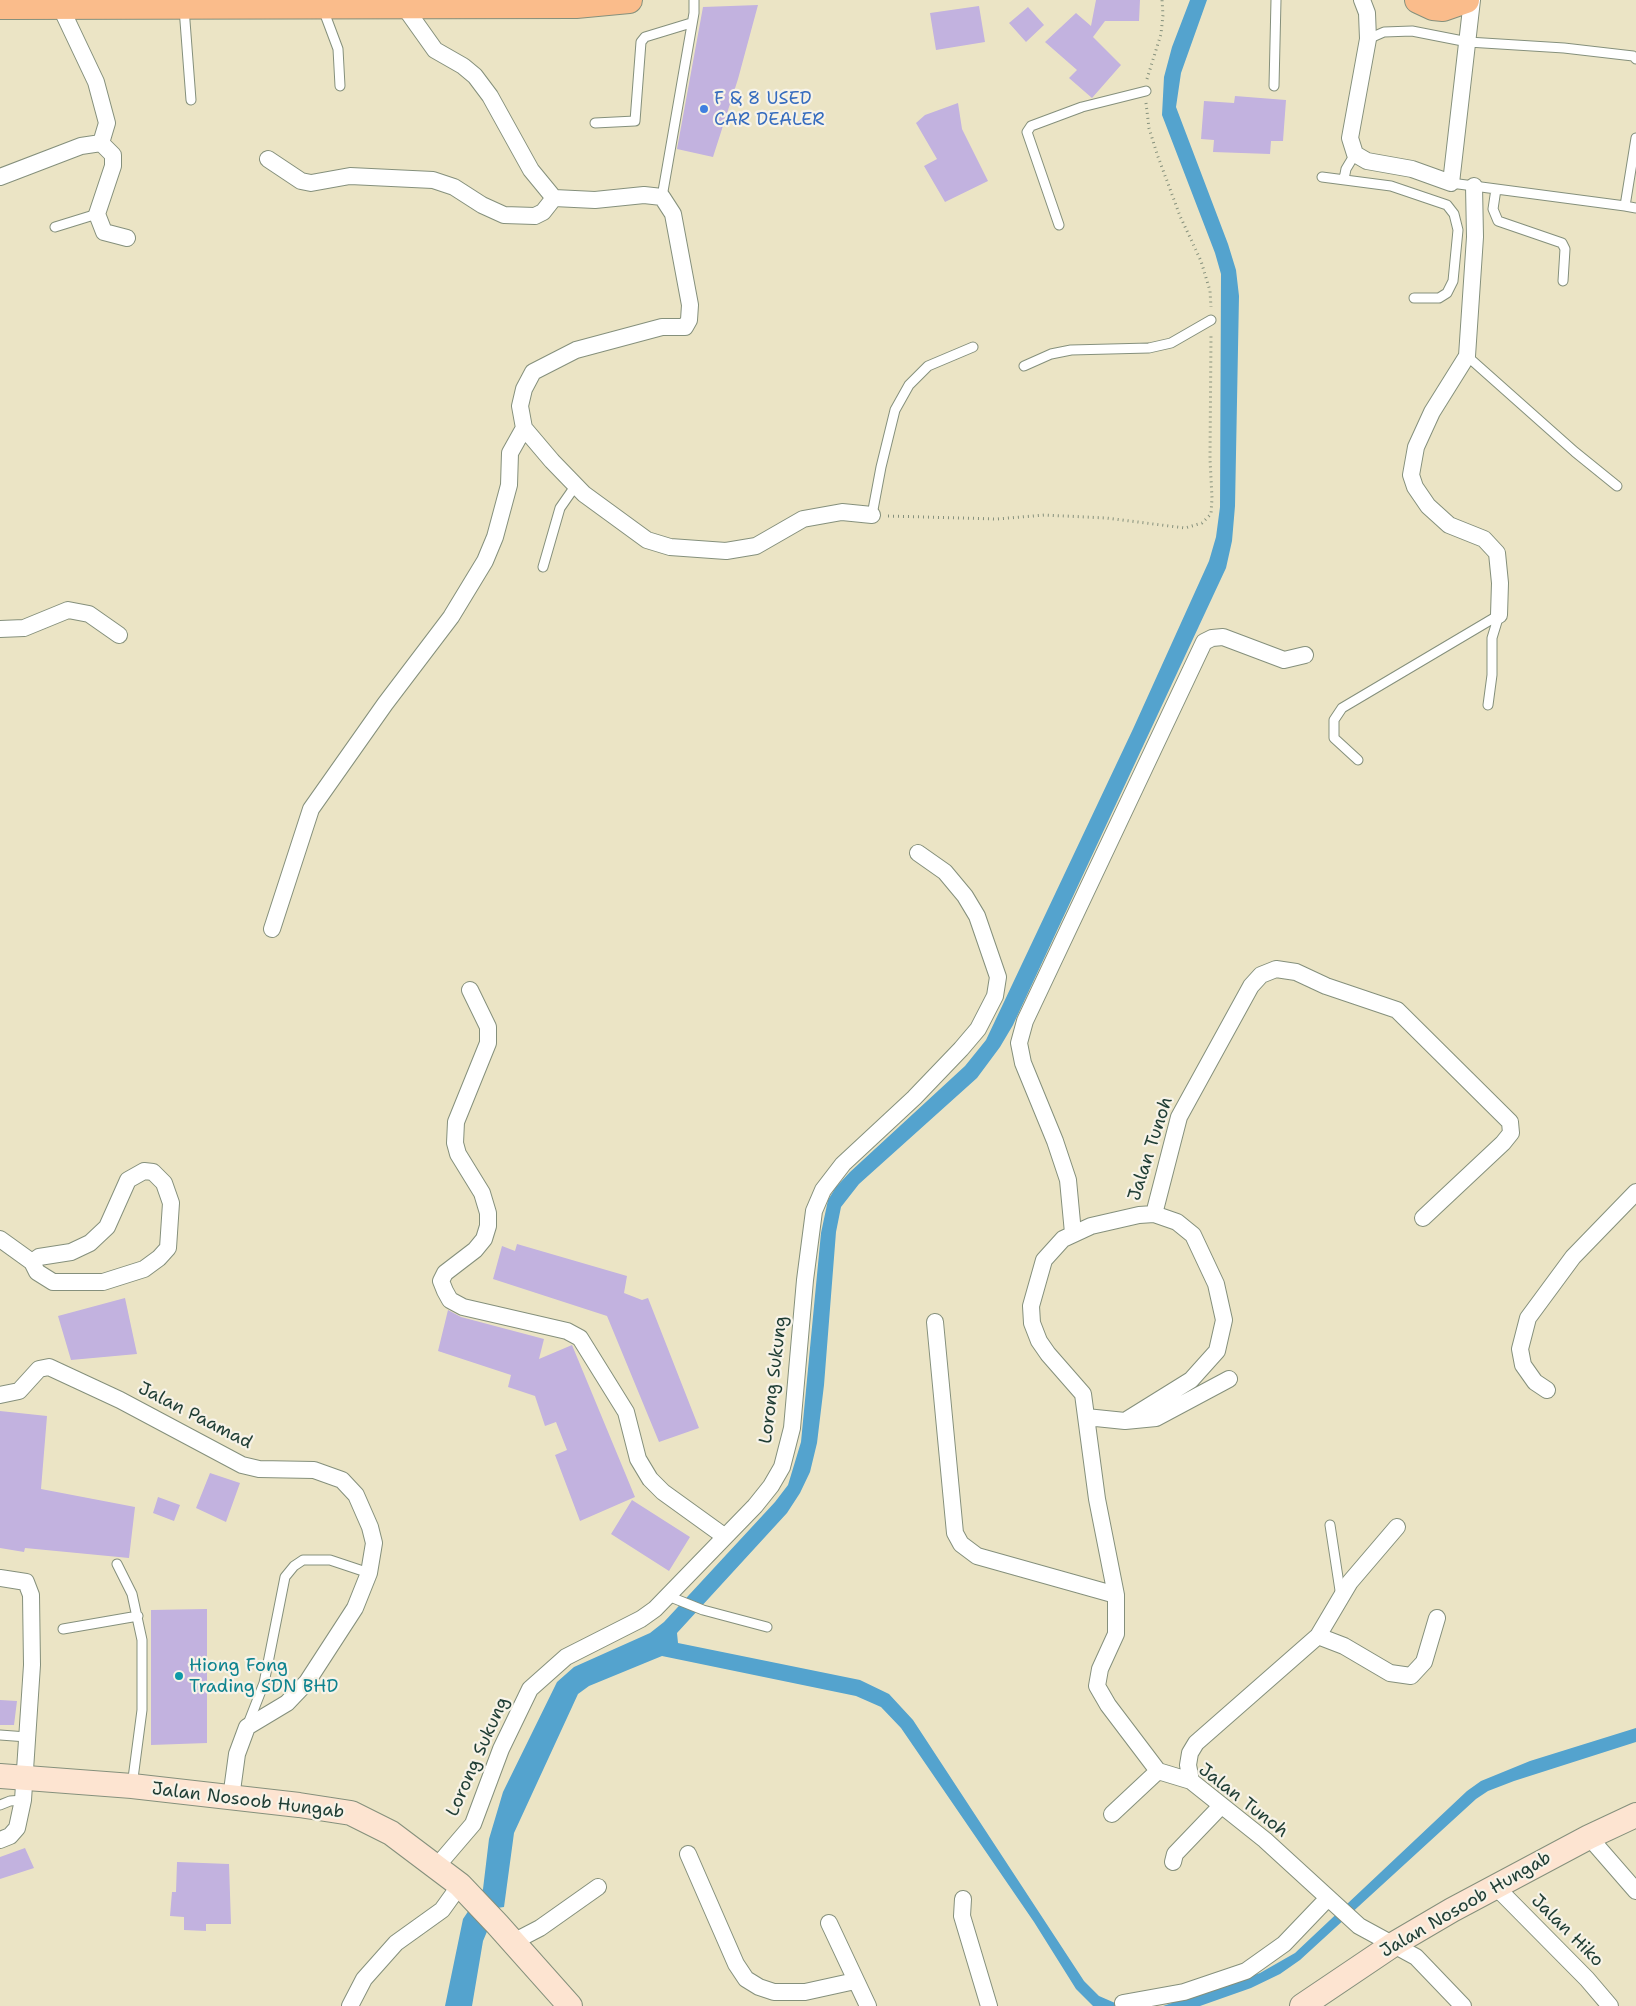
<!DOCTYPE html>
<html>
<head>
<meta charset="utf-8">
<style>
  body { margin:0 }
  canvas { display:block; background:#ebe4c5 }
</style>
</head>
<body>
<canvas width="1636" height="2006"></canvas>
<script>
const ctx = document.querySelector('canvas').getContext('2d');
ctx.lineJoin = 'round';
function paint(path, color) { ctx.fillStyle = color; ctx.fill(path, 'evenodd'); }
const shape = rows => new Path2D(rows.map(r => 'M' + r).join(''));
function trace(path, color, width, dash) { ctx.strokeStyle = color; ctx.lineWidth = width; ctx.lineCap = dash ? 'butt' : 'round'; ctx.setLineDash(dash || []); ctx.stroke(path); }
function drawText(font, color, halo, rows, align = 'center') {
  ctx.font = font + ' "Shantell Sans",sans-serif'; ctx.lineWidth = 4.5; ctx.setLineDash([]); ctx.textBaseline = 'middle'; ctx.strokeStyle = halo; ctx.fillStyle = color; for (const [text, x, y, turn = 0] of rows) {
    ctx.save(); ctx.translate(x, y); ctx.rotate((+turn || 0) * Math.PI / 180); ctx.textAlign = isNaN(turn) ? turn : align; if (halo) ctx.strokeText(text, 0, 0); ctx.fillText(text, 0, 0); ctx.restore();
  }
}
paint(shape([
  [1190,0,1207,0,1181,73,1176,107,1228,244,1236,270,1239,296,1235,506,1232,541,1226,568,1013,1025,1000,1047,977,1078,859,1184,841,1207,836,1232,824,1385,817,1443,810,1472,800,1493,787,1513,677,1633,678,1643,860,1680,889,1694,913,1720,1084,1981,1099,1996,1122,2006,1093,2006,1076,1989,1034,1922,901,1728,881,1707,856,1696,662,1656,589,1686,578,1694,514,1833,504,1907,497,1908,483,1941,472,2006,445,2006,463,1919,483,1889,489,1839,503,1792,557,1682,574,1667,650,1633,664,1622,775,1502,788,1485,801,1442,821,1233,828,1200,836,1187,850,1172,965,1066,986,1040,1133,729,1209,561,1216,537,1220,507,1221,274,1215,253,1162,115,1164,77,1172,47],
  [1636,1728,1636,1742,1514,1781,1488,1791,1476,1799,1300,1960,1280,1974,1251,1988,1200,2006,1163,2006,1260,1973,1295,1953,1467,1791,1481,1781,1530,1761]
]), '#54a3ce');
paint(shape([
  [1096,0,1140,0,1139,21,1105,21,1093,37,1121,65,1092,98,1069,78,1077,70,1045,42,1076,13,1091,26],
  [758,5,738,79,713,157,677,149,703,7],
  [979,6,985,42,936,50,930,13],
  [1028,7,1044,25,1026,42,1009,23],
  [1235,96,1286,100,1283,141,1271,141,1270,154,1213,152,1214,140,1201,139,1204,101,1234,103],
  [958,103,962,129,988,181,945,202,924,166,937,159,916,123,925,115],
  [517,1244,627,1276,624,1293,642,1300,648,1298,699,1428,659,1442,607,1316,493,1279,502,1246,515,1251],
  [125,1298,137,1354,71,1360,58,1316],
  [448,1310,461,1317,544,1339,539,1359,572,1345,635,1497,580,1521,555,1455,567,1450,556,1422,545,1426,535,1396,508,1387,511,1375,438,1351],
  [0,1411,47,1416,41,1489,135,1507,129,1558,25,1548,24,1552,0,1548],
  [210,1473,240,1483,226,1522,196,1508],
  [158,1497,180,1505,174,1521,153,1513],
  [632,1500,690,1537,669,1571,611,1534],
  [207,1609,207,1743,151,1745,151,1610],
  [0,1700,17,1701,14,1725,0,1725],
  [25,1848,34,1868,0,1879,0,1857],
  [177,1862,229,1864,231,1924,206,1924,206,1931,184,1930,184,1917,170,1916,172,1892,176,1892]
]), '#c2b2df');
const service = shape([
  [184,8,191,100],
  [323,9,338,49,340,86],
  [1368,39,1384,32,1412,31,1468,42,1564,48,1633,56,1636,59],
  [1274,86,1276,0],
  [595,123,635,121,641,42,645,37,691,23],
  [1322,177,1391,186,1447,205,1454,214,1458,230,1453,281,1447,293,1439,298,1414,298],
  [1344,179,1346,169,1355,154],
  [1451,183,1625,206,1636,138],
  [1496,189,1493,209,1498,221,1562,243,1565,249,1563,281],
  [662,197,694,13,694,0],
  [1625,206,1636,208],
  [1059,225,1027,132,1031,126,1082,107,1146,91],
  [55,227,97,214],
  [1467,356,1575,452,1617,486],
  [1024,366,1051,354,1071,350,1149,348,1171,343,1211,320],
  [872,515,881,467,895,410,909,385,928,366,973,347],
  [543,567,560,508,576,485],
  [1358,760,1334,738,1334,720,1342,708,1499,615,1492,638,1492,675,1488,705],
  [1330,1525,1341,1597],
  [117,1564,132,1594,142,1640,142,1710,132,1786],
  [668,1596,703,1610,767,1627],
  [63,1629,138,1616],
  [248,1724,264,1683,285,1577,294,1566,303,1560,330,1560,369,1573],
  [0,1735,27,1737],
  [0,1805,10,1801,23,1800]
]);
const minor = shape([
  [1362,0,1367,13,1368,39,1350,138,1355,154,1367,161,1412,169,1451,183,1472,0],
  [101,143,113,155,113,166,97,214,104,232,127,238],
  [268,159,301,181,311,183,350,176,433,180,454,187,482,205,504,215,535,216,543,212,554,198],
  [0,177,81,146,101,143,107,123,96,82,60,6],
  [1474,186,1475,237,1467,356,1432,412,1416,447,1411,475,1415,487,1428,506,1449,525,1484,539,1497,553,1500,583,1499,615],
  [524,428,552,461,584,494,647,540,670,547,726,551,756,546,803,519,842,512,872,515],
  [0,629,24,628,68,610,89,614,119,635],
  [272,929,311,809,385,704,451,617,485,561,495,537,509,485,510,453,524,428,520,406,524,389,533,372,576,350,662,327,685,327,689,320,690,305,673,214,662,197,644,195,595,200,554,198,531,170,490,96,475,76,463,66,435,50,403,5],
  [470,990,488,1027,488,1043,456,1122,455,1143,458,1154,482,1193,488,1213,488,1226,484,1239,475,1250,445,1273,441,1281,445,1291,450,1300,463,1307,567,1331,580,1338,626,1412,638,1459,650,1479,663,1492,724,1536],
  [1423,1218,1503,1143,1511,1133,1510,1122,1397,1010,1326,986,1296,972,1276,969,1261,975,1251,986,1179,1117,1154,1214,1139,1215,1091,1226,1063,1239,1044,1260,1031,1306,1032,1323,1039,1341,1048,1354,1083,1394,1097,1499,1116,1595,1116,1634,1100,1669,1097,1686,1108,1705,1158,1771,1191,1781,1265,1840,1359,1926,1416,1957,1463,2006],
  [1073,1233,1068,1180,1055,1141,1023,1063,1019,1043,1025,1021,1204,642,1212,638,1223,637,1284,660,1305,655],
  [0,1239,32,1262,37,1272,53,1282,103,1282,144,1269,159,1258,168,1248,171,1203,164,1183,153,1172,144,1171,128,1180,107,1227,90,1243,71,1252,39,1257,32,1262],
  [935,1322,955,1533,961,1544,977,1556,1116,1595],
  [1547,1390,1535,1382,1523,1365,1520,1349,1528,1318,1573,1257,1636,1192],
  [0,1395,19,1391,39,1369,49,1367,120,1400,242,1465,259,1469,314,1470,342,1480,356,1495,370,1527,374,1543,369,1573,355,1608,307,1682,287,1703,247,1727,237,1754,231,1798],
  [1086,1417,1125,1421,1156,1418,1229,1379],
  [1125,1421,1191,1380,1217,1351,1224,1320,1216,1284,1193,1235,1177,1222,1154,1214],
  [0,1578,26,1582,31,1595,32,1665,23,1800,17,1828,10,1836,0,1840],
  [1318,1636,1344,1646,1390,1673,1411,1676,1424,1662,1437,1618],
  [1191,1781,1188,1765,1190,1753,1196,1743,1318,1636,1350,1582,1397,1527],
  [1112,1814,1158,1771],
  [1589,1837,1636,1891],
  [688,1854,736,1964,746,1979,759,1987,774,1992,805,1992,855,1981],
  [1173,1862,1175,1854,1221,1806],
  [437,1866,473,1824,501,1749,530,1689,566,1657,641,1619,655,1609,755,1506,771,1486,782,1467,792,1428,805,1280,814,1211,823,1190,843,1164,914,1098,961,1049,978,1029,995,996,998,977,977,916,965,896,945,872,918,853],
  [1495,1886,1587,1979,1610,2006],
  [963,1899,962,1916,989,2006],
  [829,1923,868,2006],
  [513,1942,540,1928,598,1887],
  [1123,2003,1184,1992,1246,1971,1284,1944,1328,1898],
  [350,2006,364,1979,396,1943,442,1910,460,1885]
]);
const secondary = shape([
  [0,1776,132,1786,299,1805,351,1813,391,1833,460,1885,497,1924,570,2006],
  [1302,2006,1394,1944,1452,1910,1589,1837,1636,1815]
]);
const primary = shape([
  [1418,0,1433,7,1443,8,1466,0],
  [0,6,576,5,629,0]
]);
trace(service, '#85907c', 11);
trace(minor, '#85907c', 18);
trace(secondary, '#85907c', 26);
trace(primary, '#85907c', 28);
trace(shape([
  [1147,79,1161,34,1163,15,1162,0],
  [1146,103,1149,128,1157,154,1180,216,1201,261,1210,291,1211,307],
  [888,516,997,519,1045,515,1106,518,1185,528,1202,523,1211,514,1212,498,1210,459,1211,334]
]), '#85907c', 3, [1, 4]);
trace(service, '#fff', 9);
trace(minor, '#fff', 16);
trace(secondary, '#fde4d1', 24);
trace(primary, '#fabc8b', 26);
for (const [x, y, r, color] of [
  [704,109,5,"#3f7fe0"],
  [179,1676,5,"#0f9aa8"]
]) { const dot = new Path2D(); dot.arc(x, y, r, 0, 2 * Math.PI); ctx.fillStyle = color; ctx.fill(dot); trace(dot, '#f7f3e8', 2); }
drawText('18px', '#366cbe', '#f7f3e8', [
  ["F & 8 USED",714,99],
  ["CAR DEALER",714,120]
], 'left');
drawText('18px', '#1f3d34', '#f7f3e8', [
  ["Jalan Tunoh",1151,1149,-72],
  ["Lorong Sukung",774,1380,-83],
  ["Jalan Paamad",195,1416,27],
  ["Lorong Sukung",478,1757,-66],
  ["Jalan Nosoob Hungab",248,1801,7],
  ["Jalan Tunoh",1243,1801,38],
  ["Jalan Nosoob Hungab",1466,1905,-30],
  ["Jalan Hiko",1567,1931,45]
]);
drawText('18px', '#0d838f', '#f7f3e8', [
  ["Hiong Fong",189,1666],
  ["Trading SDN BHD",189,1687]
], 'left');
</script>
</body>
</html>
